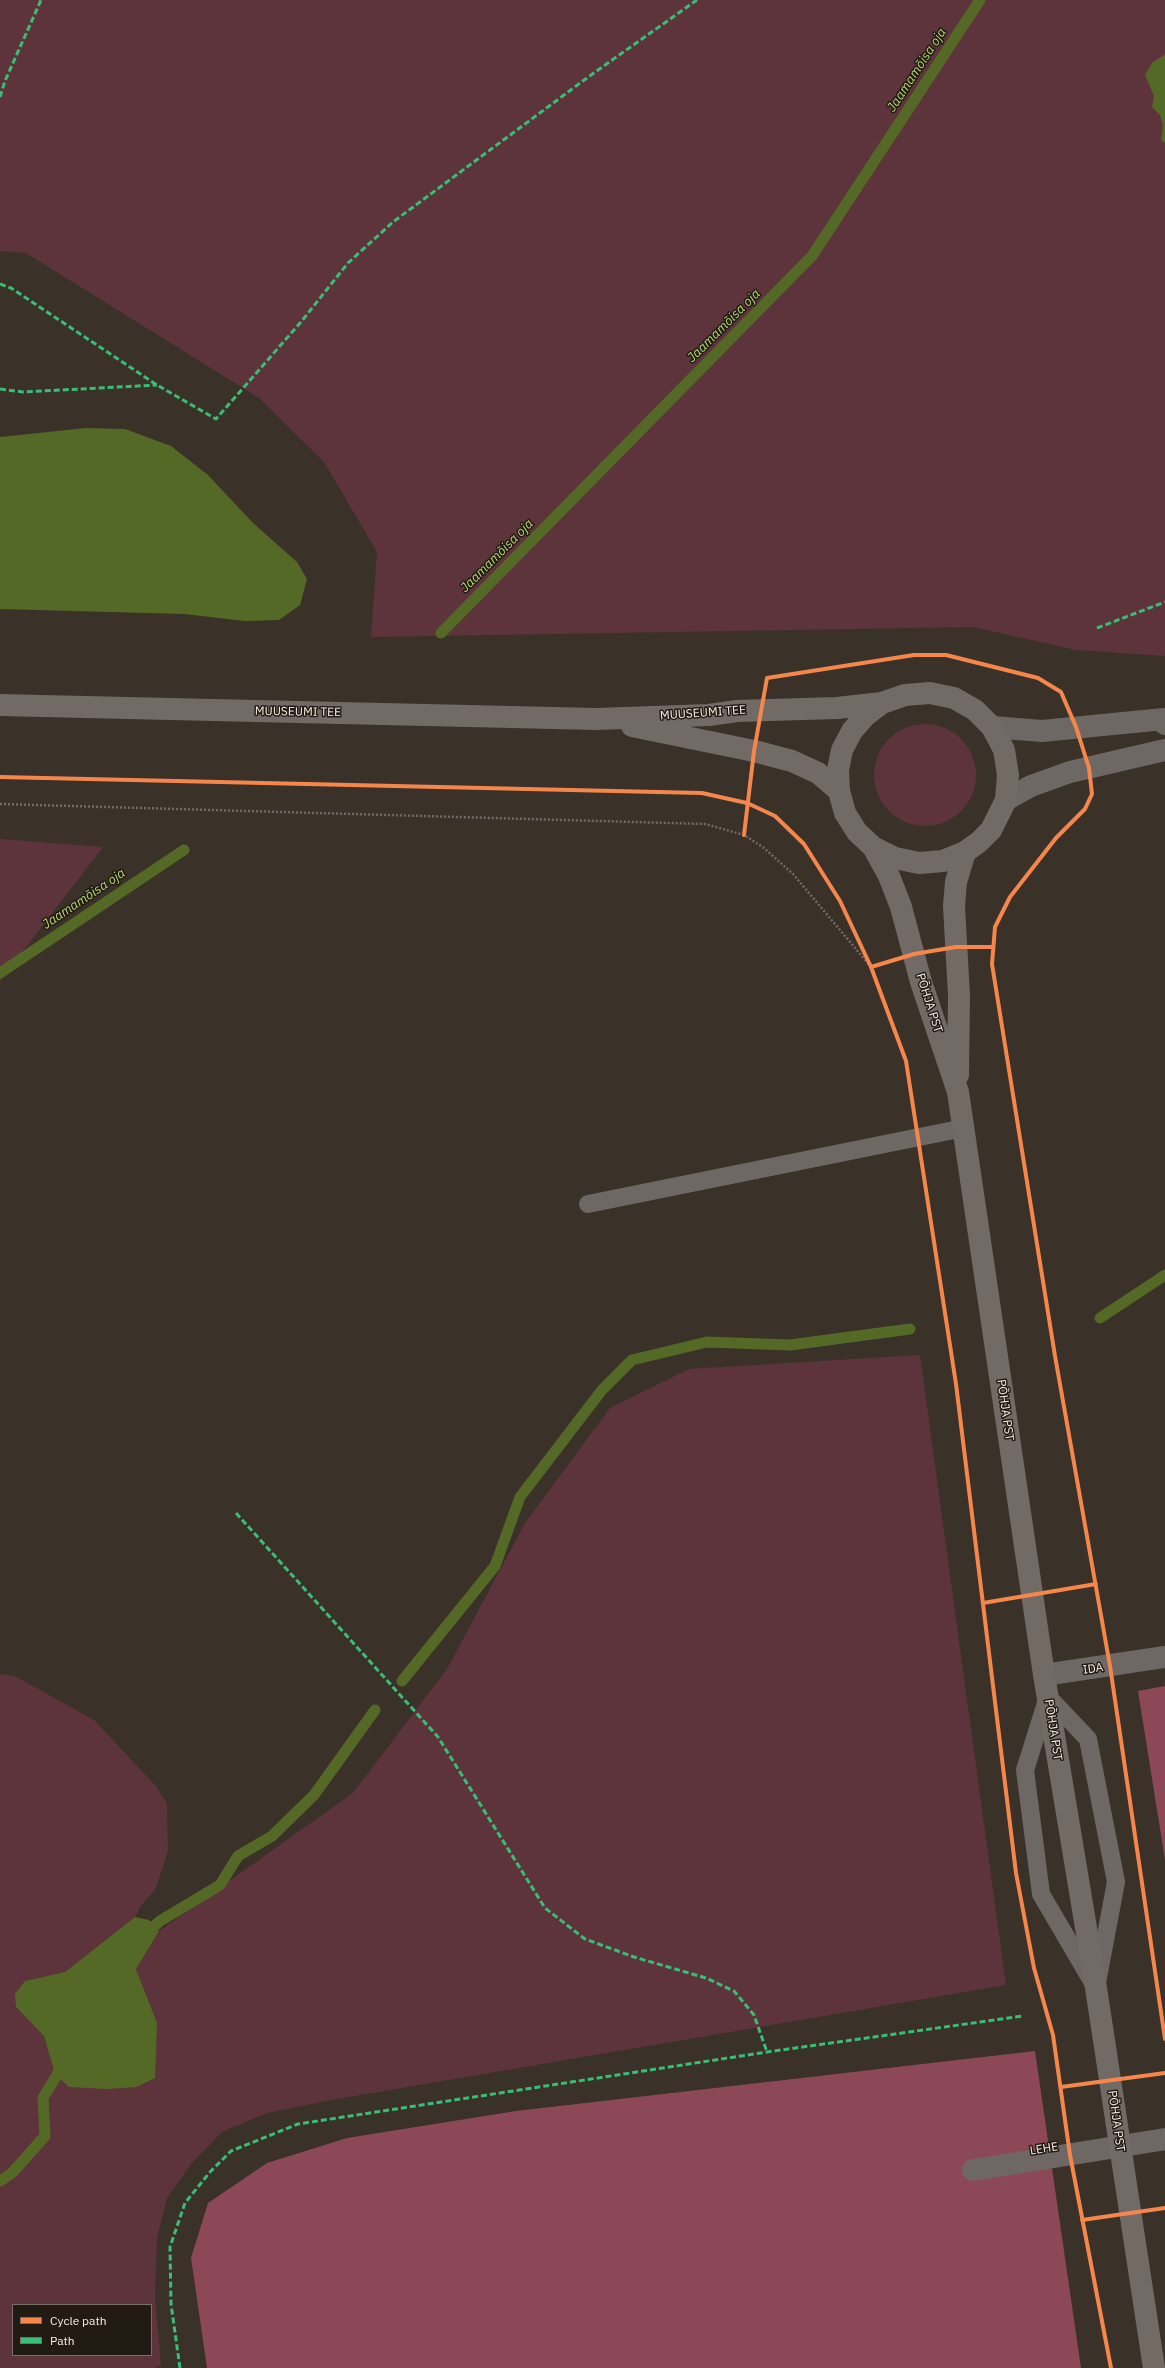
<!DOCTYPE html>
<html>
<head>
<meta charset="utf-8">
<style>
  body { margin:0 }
  #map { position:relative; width:1165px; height:2368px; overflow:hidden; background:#3a3128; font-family:"IBM Plex Sans",sans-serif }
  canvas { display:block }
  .legend { position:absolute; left:12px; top:2304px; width:140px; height:52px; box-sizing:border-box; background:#221b14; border:1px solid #787068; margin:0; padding:5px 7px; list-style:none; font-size:12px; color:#f9efe5 }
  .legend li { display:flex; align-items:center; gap:8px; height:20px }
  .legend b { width:20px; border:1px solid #787068 }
</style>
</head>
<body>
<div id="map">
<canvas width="1165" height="2368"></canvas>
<ul class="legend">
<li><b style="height:5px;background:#f5874c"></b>Cycle path</li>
<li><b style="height:5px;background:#3abd76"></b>Path</li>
</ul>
</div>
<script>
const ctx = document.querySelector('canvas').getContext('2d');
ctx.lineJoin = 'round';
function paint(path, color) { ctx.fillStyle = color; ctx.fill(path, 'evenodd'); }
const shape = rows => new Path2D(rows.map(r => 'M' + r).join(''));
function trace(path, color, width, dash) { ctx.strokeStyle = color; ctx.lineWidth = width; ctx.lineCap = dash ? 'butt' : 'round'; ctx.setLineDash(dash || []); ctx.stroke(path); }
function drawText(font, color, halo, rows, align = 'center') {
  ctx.font = font + ' "IBM Plex Sans",sans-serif'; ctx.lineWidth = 3; ctx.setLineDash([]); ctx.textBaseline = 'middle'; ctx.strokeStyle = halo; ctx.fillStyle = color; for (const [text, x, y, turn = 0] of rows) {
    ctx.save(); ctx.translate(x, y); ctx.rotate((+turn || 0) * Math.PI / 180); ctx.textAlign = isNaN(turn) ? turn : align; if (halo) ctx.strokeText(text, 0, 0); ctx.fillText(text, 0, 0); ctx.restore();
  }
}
paint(shape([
  [0,0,1165,0,1165,656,1076,650,973,627,371,637,377,552,324,462,259,398,26,253,0,251],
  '874 775a51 51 0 1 1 102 0a51 51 0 1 1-102 0Z',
  [0,839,103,847,0,981],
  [920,1355,1006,1985,331,2100,267,2113,222,2132,191,2164,167,2198,157,2238,155,2298,161,2365,155,2368,0,2368,0,1674,15,1676,94,1720,155,1785,167,1803,168,1851,156,1888,140,1907,135,1917,65,1972,25,1981,16,2007,44,2036,55,2074,157,2023,136,1969,159,1931,353,1793,447,1669,525,1523,610,1408,689,1369],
  [13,2305,151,2305,151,2355,13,2355]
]), '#5e343c');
paint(shape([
  [1165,1686,1165,1860,1138,1691],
  [1035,2051,1081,2368,207,2368,191,2258,208,2203,267,2163,347,2138,516,2111]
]), '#8c4856');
paint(shape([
  [1165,54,1165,143,1161,140,1163,126,1160,115,1152,107,1154,96,1145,75,1152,63],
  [86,428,125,429,171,446,208,475,253,523,297,562,307,579,300,605,279,620,245,621,184,614,0,609,0,437],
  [135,1917,149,1920,159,1931,136,1969,157,2023,155,2078,136,2087,107,2089,69,2087,55,2074,44,2036,16,2007,15,1994,25,1981,65,1972]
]), '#556926');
trace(shape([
  [441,633,812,256,980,0],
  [0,973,184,850],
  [1100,1318,1165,1275],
  [402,1681,495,1566,520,1497,602,1390,632,1360,707,1342,790,1345,910,1329],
  [144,1935,160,1921,220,1885,238,1856,272,1836,314,1795,375,1710],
  [0,2181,12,2173,45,2136,43,2098,64,2063]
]), '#556926', 11);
trace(shape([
  [0,804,705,824,744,835,764,848,793,874,871,967]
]), '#706c69', 2.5, [2, 2]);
trace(shape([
  [588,1204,964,1128],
  [1048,1697,1088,1739,1116,1882,1096,1988,1041,1894,1025,1770,1048,1697]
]), '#6e6864', 18);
trace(shape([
  [992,727,1042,731,1164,719,1165,724],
  [1006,800,1031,786,1070,772,1165,750],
  [1044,1675,1165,1657],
  [973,2170,1165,2139]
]), '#6e6864', 22);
trace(shape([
  [0,705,596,719,709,715,737,711,837,708,882,703],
  [632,726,754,751,792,761,818,773,839,791,845,813,857,832,873,847,895,858,919,863,943,861,965,852,979,842,991,830,1006,800,1008,775,1004,750,992,727,975,710,954,698,930,693,905,695,882,703,865,716,852,731,842,750,838,770,839,791],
  [873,847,889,876,901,907,921,982,958,1092,1044,1675,1096,1988,1154,2368],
  [958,1075,959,995,954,906,956,882,965,852]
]), '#716a65', 22);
trace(shape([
  [0,97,5,81,41,0],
  [0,284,11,288,157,385,216,419,301,322,348,263,393,222,591,75,697,0],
  [0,389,23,392,157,385],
  [1097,628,1165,602],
  [236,1513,438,1737,545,1908,585,1939,634,1957,706,1978,734,1991,754,2015,767,2052],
  [180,2368,171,2304,170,2247,185,2203,210,2172,231,2151,298,2124,767,2052,1023,2016]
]), '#3abd76', 3, [6, 3]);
trace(shape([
  [0,777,702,793,747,803,775,816,804,844,840,901,871,967,906,1061,956,1384,1016,1873,1034,1968,1053,2035,1070,2155,1111,2368],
  [744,835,754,751,767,678,914,655,946,655,1038,678,1061,692,1076,727,1089,768,1092,794,1085,809,1056,838,1010,897,995,927,992,964,1055,1356,1110,1666,1165,2039],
  [871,967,914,954,956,947,993,947],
  [983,1603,1096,1584],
  [1061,2087,1165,2073],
  [1082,2220,1165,2208]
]), '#f5874c', 4);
drawText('12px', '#f9efe5', '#221b14', [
  ["MUUSEUMI TEE",298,712,1],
  ["MUUSEUMI TEE",703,713,-4],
  ["PÕHJA PST",929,1003,72],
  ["PÕHJA PST",1005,1410,82],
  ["IDA",1093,1669,-8],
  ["PÕHJA PST",1053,1730,81],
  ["PÕHJA PST",1116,2121,82],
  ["LEHE",1044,2149,-9]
]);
drawText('italic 13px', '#b5d773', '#221b14', [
  ["Jaamamõisa oja",917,70,-57],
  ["Jaamamõisa oja",724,326,-45],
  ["Jaamamõisa oja",497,556,-45],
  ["Jaamamõisa oja",84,899,-34]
]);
</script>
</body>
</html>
